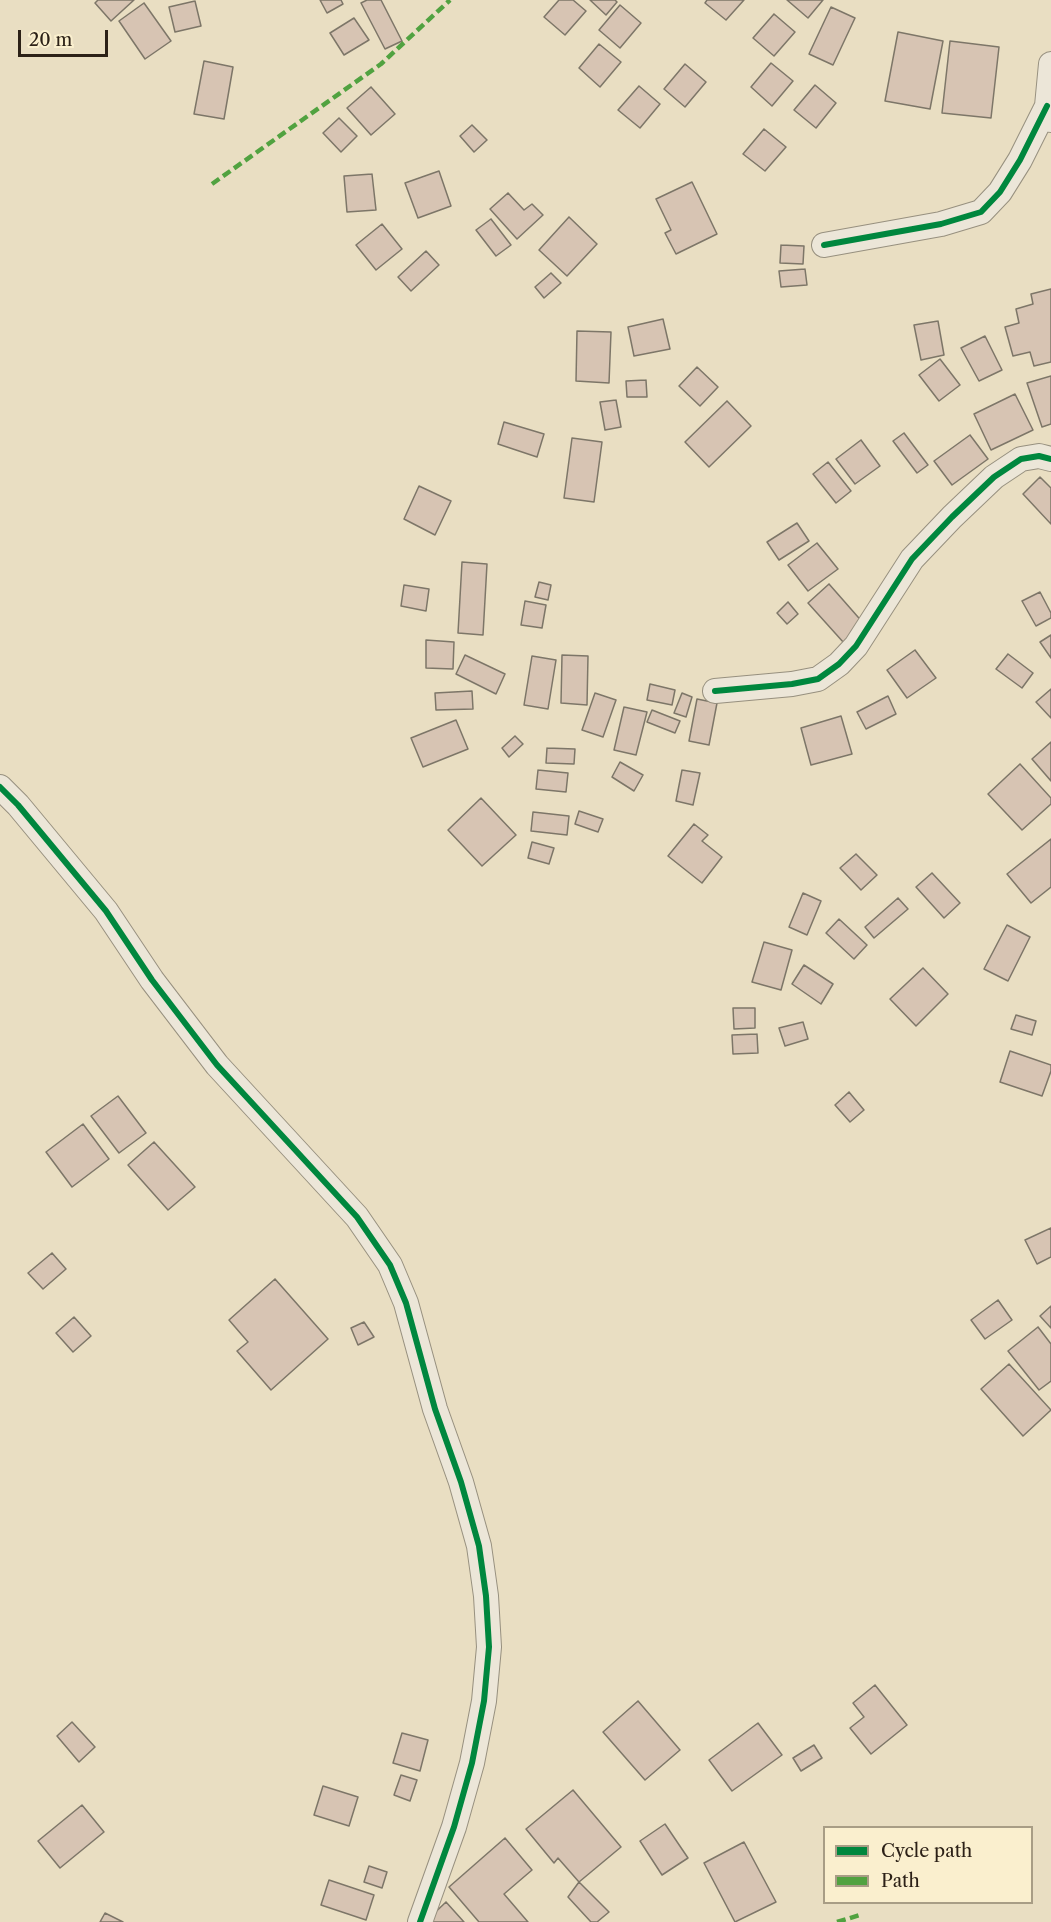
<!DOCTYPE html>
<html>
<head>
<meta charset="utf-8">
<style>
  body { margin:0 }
  #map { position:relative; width:1051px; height:1922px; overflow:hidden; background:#e9dec2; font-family:"Libre Caslon Text",serif }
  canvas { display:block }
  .legend { position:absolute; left:823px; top:1826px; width:210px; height:78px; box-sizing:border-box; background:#faefce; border:2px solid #a89d85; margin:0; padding:8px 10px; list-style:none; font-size:18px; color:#2c2117 }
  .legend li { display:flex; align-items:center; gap:12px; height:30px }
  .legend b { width:30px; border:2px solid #a89d85 }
  .scale { position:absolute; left:18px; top:30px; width:90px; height:27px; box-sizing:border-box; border:3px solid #2c2117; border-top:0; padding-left:8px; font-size:18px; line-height:21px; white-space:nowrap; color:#2c2117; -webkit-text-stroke:4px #faefce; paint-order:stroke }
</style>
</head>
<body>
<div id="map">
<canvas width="1051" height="1922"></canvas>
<ul class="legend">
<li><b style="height:8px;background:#00873e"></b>Cycle path</li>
<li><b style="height:8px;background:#51a240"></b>Path</li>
</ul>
<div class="scale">20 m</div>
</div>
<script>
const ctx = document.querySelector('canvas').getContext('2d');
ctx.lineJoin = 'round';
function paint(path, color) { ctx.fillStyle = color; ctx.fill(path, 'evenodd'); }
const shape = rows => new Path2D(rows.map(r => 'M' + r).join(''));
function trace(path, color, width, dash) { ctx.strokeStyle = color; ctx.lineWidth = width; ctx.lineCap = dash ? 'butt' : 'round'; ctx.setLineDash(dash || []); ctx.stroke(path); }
const building = shape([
  [98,0,134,0,111,21,95,3,98,0],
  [320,0,341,0,343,4,327,13,320,0],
  [367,0,381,0,402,41,385,49,361,3,367,0],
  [559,0,573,0,586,11,565,35,544,17,559,0],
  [590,0,615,0,617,2,606,15,590,0],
  [707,0,744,0,726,20,705,3,707,0],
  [787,0,823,0,808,18,787,0],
  [195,1,201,26,175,32,169,7,195,1],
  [144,3,171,41,145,59,119,21,144,3],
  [620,5,641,23,620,48,599,30,620,5],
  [831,7,855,18,833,65,809,54,831,7],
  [774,14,795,32,774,56,753,38,774,14],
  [354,18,369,40,344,55,330,33,354,18],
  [898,32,943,41,930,109,885,101,898,32],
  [950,41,999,47,991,118,942,113,950,41],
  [599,44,621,62,600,87,579,68,599,44],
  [204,61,233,67,224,119,194,114,204,61],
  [771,63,793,81,772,106,751,87,771,63],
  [685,64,706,82,685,107,664,89,685,64],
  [815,85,836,103,816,128,794,110,815,85],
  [639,86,660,104,640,128,618,110,639,86],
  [371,87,395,114,371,135,347,108,371,87],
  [339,118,357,136,341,152,323,133,339,118],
  [472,125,487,140,474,152,460,136,472,125],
  [764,129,786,147,765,171,743,154,764,129],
  [439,171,451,206,418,218,405,183,439,171],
  [372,174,376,210,347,212,344,176,372,174],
  [692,182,717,234,676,254,665,233,671,230,656,199,692,182],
  [508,193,524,210,532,204,543,215,517,239,490,209,508,193],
  [569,217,597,244,567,276,539,250,569,217],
  [491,219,511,245,496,256,476,230,491,219],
  [382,224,402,249,376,270,356,245,382,224],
  [781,245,804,246,803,264,780,263,781,245],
  [426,251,439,265,411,291,398,277,426,251],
  [805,269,807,285,781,287,779,271,805,269],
  [551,273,561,283,544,298,535,287,551,273],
  [1051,289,1051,362,1034,366,1030,352,1013,356,1005,327,1019,323,1016,309,1033,304,1031,294,1051,289],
  [663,319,670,349,634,356,628,327,663,319],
  [938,321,944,355,921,360,914,325,938,321],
  [577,331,611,332,609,383,576,381,577,331],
  [985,336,1002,370,979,381,961,348,985,336],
  [940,359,960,385,939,401,919,375,940,359],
  [697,367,718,387,700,406,679,386,697,367],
  [1051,376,1051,424,1042,427,1027,383,1051,376],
  [646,380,647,397,627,397,626,381,646,380],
  [1015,394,1033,430,991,450,974,414,1015,394],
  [616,400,621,427,605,430,600,402,616,400],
  [727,401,751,426,709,467,685,442,727,401],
  [504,422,544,434,537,457,498,444,504,422],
  [904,433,928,465,917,473,893,441,904,433],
  [970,435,988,459,952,485,934,461,970,435],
  [572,438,602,442,594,502,564,498,572,438],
  [861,440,880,466,855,484,836,459,861,440],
  [828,462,851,491,836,503,813,474,828,462],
  [1040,477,1051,488,1051,524,1023,494,1040,477],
  [419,486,451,501,435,535,404,519,419,486],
  [797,523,809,541,779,560,767,542,797,523],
  [817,543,838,569,808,591,788,565,817,543],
  [462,562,487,564,483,635,458,633,462,562],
  [539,582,551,585,548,600,535,597,539,582],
  [829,584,865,625,844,643,808,603,829,584],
  [404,585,429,589,426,611,401,606,404,585],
  [1040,592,1051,613,1051,618,1036,626,1022,601,1040,592],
  [525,601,546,605,542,628,521,625,525,601],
  [788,602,798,614,787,624,777,613,788,602],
  [1051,635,1051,658,1040,642,1051,635],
  [426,640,454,642,453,669,426,668,426,640],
  [915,650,936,678,907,698,887,670,915,650],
  [1008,654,1033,673,1022,688,996,669,1008,654],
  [465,655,505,674,496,694,456,674,465,655],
  [562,655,588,656,587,705,561,703,562,655],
  [532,656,556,660,548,709,524,705,532,656],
  [650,684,675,690,672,705,647,700,650,684],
  [1051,689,1051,718,1036,702,1051,689],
  [472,691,473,709,436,710,435,693,472,691],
  [595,693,616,700,603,737,582,730,595,693],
  [682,693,692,697,686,717,674,713,682,693],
  [888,696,896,714,866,729,857,712,888,696],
  [697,699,717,703,709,745,689,741,697,699],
  [624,707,647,712,636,755,614,750,624,707],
  [652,710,680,721,675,733,647,722,652,710],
  [841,716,852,754,811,765,801,728,841,716],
  [456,720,468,749,423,767,411,738,456,720],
  [515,736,523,744,509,757,502,748,515,736],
  [1051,742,1051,781,1032,759,1051,742],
  [547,748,575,749,574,764,546,763,547,748],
  [620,762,643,775,634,791,612,777,620,762],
  [1020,764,1051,798,1051,804,1022,830,988,794,1020,764],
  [538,770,568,773,566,792,536,789,538,770],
  [682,770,700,773,693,805,676,801,682,770],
  [481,798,516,835,482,866,448,830,481,798],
  [579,811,603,819,598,832,575,824,579,811],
  [533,812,569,816,567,835,531,831,533,812],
  [694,824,708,835,702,841,722,857,702,883,668,856,694,824],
  [1051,839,1051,887,1031,903,1007,874,1051,839],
  [532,842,554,848,549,864,528,858,532,842],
  [856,854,877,875,861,890,840,868,856,854],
  [932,873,960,903,944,918,916,887,932,873],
  [803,893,821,901,807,935,789,927,803,893],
  [898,898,908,909,874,938,865,927,898,898],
  [839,919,867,945,854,959,826,933,839,919],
  [1007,925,1030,937,1008,981,984,969,1007,925],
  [764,942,792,950,781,990,752,982,764,942],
  [804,965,833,984,821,1004,792,984,804,965],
  [923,968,948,994,916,1026,890,999,923,968],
  [733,1008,755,1008,755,1028,734,1029,733,1008],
  [1016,1015,1036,1021,1032,1035,1011,1029,1016,1015],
  [803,1022,808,1039,785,1046,779,1028,803,1022],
  [757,1034,758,1053,733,1054,732,1035,757,1034],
  [1010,1051,1051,1065,1051,1071,1042,1096,1000,1082,1010,1051],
  [849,1092,864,1110,850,1122,835,1105,849,1092],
  [118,1096,146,1133,119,1153,91,1116,118,1096],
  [83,1124,109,1159,72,1187,46,1152,83,1124],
  [154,1142,195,1187,168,1210,128,1165,154,1142],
  [1051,1228,1051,1257,1037,1264,1025,1240,1051,1228],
  [52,1253,66,1269,43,1289,28,1273,52,1253],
  [275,1279,328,1339,271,1390,237,1351,248,1342,229,1320,275,1279],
  [998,1300,1012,1320,985,1339,971,1320,998,1300],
  [1051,1306,1051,1328,1040,1316,1051,1306],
  [74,1317,91,1336,73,1352,56,1333,74,1317],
  [364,1322,374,1337,358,1345,351,1328,364,1322],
  [1038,1327,1051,1344,1051,1381,1039,1390,1008,1351,1038,1327],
  [1009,1364,1051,1410,1023,1436,981,1389,1009,1364],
  [875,1685,907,1725,871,1754,850,1728,864,1717,853,1703,875,1685],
  [638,1701,680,1750,645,1780,603,1732,638,1701],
  [72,1722,95,1747,79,1762,57,1736,72,1722],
  [758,1723,782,1755,732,1791,709,1760,758,1723],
  [402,1733,428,1740,420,1771,393,1763,402,1733],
  [814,1745,822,1758,801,1771,793,1758,814,1745],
  [401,1775,417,1780,410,1801,394,1795,401,1775],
  [323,1786,358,1797,349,1826,314,1815,323,1786],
  [573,1790,621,1847,579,1882,558,1858,554,1863,526,1829,573,1790],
  [82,1805,104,1832,60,1868,38,1841,82,1805],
  [665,1824,688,1858,662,1875,640,1841,665,1824],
  [505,1838,532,1870,504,1894,528,1922,479,1922,449,1887,505,1838],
  [744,1842,776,1902,735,1922,704,1863,744,1842],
  [369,1866,387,1872,382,1888,364,1882,369,1866],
  [329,1880,374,1895,366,1920,321,1905,329,1880],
  [579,1882,609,1912,597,1922,591,1922,568,1897,579,1882],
  [446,1902,464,1922,425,1922,446,1902],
  [105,1913,123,1922,100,1922,105,1913]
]);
paint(building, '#d7c4b3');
trace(building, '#7d7668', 1.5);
const street = shape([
  [1051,64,1047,106,1051,120],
  [824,245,941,224,981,212,1000,192,1020,160,1047,106],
  [715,691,792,684,818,679,839,664,856,646,912,559,952,517,994,477,1021,459,1039,456,1051,459],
  [0,787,18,805,106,911,152,980,217,1065,357,1217,390,1265,406,1303,435,1409,461,1482,479,1546,486,1596,489,1647,484,1701,472,1763,454,1827,420,1922]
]);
trace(street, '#97907f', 26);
trace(street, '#ece6d8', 24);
trace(shape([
  [212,184,381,64,450,0],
  [837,1922,860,1915]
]), '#51a240', 4.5, [9, 4.5]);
trace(shape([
  [824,245,941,224,981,212,1000,192,1020,160,1047,106],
  [715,691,792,684,818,679,839,664,856,646,912,559,952,517,994,477,1021,459,1039,456,1051,459],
  [0,787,18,805,106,911,152,980,217,1065,357,1217,390,1265,406,1303,435,1409,461,1482,479,1546,486,1596,489,1647,484,1701,472,1763,454,1827,420,1922]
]), '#00873e', 6);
</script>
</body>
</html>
